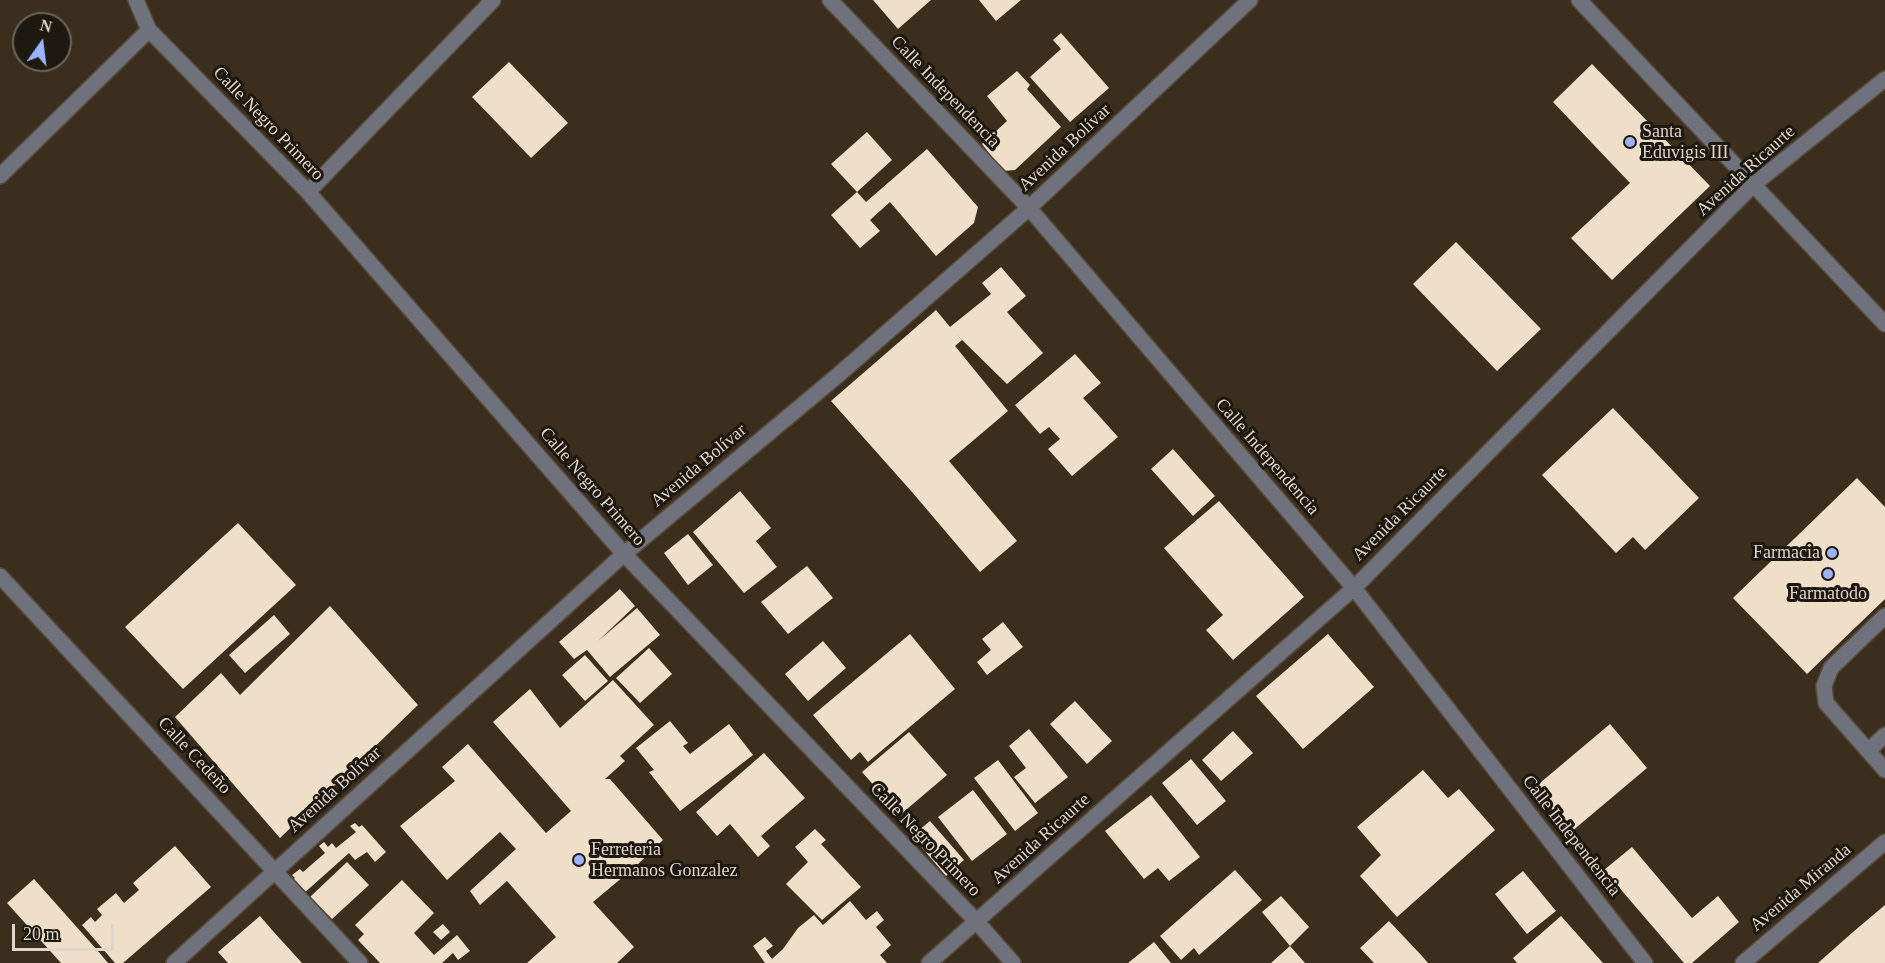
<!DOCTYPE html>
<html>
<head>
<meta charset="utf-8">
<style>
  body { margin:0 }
  #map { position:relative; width:1885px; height:963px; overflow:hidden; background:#3b2e1d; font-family:Georgia,serif }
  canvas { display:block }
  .north { position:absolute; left:12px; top:12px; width:60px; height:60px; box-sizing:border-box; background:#1d1810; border:2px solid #6a645b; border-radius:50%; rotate:14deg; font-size:16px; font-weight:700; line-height:24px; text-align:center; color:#ded6cb }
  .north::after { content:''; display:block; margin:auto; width:21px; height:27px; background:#9db4fd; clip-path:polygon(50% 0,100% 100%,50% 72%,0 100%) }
  .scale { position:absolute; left:12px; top:924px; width:102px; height:27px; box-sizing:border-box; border:3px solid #ded6cb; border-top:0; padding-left:8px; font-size:18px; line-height:21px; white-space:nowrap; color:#ded6cb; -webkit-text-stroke:4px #1d1810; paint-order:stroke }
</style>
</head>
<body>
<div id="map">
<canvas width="1885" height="963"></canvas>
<div class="north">N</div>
<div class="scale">20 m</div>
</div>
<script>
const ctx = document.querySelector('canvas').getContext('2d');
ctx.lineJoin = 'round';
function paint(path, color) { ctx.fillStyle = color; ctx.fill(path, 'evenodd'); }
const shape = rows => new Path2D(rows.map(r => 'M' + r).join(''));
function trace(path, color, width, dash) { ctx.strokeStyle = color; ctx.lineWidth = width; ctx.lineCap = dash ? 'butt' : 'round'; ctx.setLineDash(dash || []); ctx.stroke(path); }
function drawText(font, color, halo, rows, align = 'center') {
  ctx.font = font + ' Georgia,serif'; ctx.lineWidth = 6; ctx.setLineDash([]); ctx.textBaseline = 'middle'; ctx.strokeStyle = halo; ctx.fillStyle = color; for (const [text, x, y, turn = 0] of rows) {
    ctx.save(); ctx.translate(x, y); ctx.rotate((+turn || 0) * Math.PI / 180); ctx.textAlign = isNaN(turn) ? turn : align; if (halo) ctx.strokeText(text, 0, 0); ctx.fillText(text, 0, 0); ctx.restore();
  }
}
paint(shape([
  [873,0,931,0,898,29],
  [979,0,1021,0,996,21],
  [1061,33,1109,88,1070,122,1030,77,1061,49,1053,40],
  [509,62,568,123,531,158,472,97],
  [1592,64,1710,186,1612,280,1571,238,1630,183,1553,102],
  [1017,71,1030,85,1027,89,1061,127,1015,170,1003,171,982,144,1007,121,987,96],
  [867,132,892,160,857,192,831,164],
  [927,149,978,207,974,223,936,256,890,202,870,220,880,231,860,248,831,215,857,192,866,202],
  [1456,242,1541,329,1497,371,1413,284],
  [1001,267,1026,296,1007,312,1043,353,1007,384,956,334,962,340,955,346,1008,411,949,461,1017,541,980,572,912,492,831,401,936,310,950,327,991,294,982,283],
  [1075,354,1101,383,1083,398,1118,437,1072,476,1048,449,1060,439,1049,427,1040,434,1015,405],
  [1613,408,1699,498,1645,550,1633,537,1616,553,1542,475],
  [1173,449,1215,496,1193,516,1151,469],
  [1857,478,1885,507,1885,599,1807,674,1733,598],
  [740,491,771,528,756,541,777,567,744,593,693,532],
  [1219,501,1304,597,1233,660,1206,630,1223,615,1164,548],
  [238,523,296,585,183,689,125,627],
  [688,534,713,565,688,585,664,553],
  [807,566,833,598,788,634,761,602],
  [620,589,635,606,598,641,637,608,660,635,610,677,587,650,574,659,559,642],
  [330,606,418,705,280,838,175,717,221,673,240,695],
  [274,615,290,634,245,673,229,655],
  [1003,622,1023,647,987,675,977,662,991,650,982,639],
  [910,634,955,689,868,762,860,752,851,760,813,715],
  [1328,634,1374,687,1303,749,1256,696],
  [823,641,846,668,808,701,785,674],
  [649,648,672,674,640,703,616,678],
  [585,655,608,681,585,701,562,675],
  [613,680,654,725,620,756,625,761,605,779,610,779,663,840,636,866,593,902,634,947,617,963,527,963,556,937,507,881,480,905,470,891,516,849,500,832,447,880,400,826,455,781,442,767,468,744,546,833,571,811,493,722,530,689,560,728],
  [1075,701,1112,741,1087,764,1050,724],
  [670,721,688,743,683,746,690,754,729,724,753,755,680,811,649,772,654,770,636,748],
  [1610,724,1647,768,1571,832,1534,788],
  [1029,729,1068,777,1035,803,1014,777,1026,768,1009,746],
  [1233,731,1253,753,1221,781,1202,760],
  [909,732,947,775,900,815,862,772],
  [764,753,805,798,761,836,770,846,758,857,730,824,717,836,696,812],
  [1191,759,1226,801,1197,825,1162,783],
  [998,760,1038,813,1015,831,974,778],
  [1423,770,1448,798,1459,789,1495,830,1397,917,1360,876,1381,855,1357,827],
  [973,790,1007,834,972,861,938,817],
  [1151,795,1200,857,1169,881,1158,868,1144,879,1105,831],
  [930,821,964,860,946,876,912,836],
  [355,823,359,827,362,825,386,852,375,862,367,852,355,860,349,853,302,895,290,882,295,878,292,875,300,869,303,872,325,853,319,846,324,842,328,847,332,843,336,848,356,832,350,826],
  [815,829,826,840,821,844,861,887,822,920,786,884,808,862,795,847],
  [175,846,211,887,123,963,115,963,82,925,91,917,95,922,102,915,97,909,116,893,124,903,139,890,133,883],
  [1632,847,1692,918,1718,896,1739,922,1692,963,1684,963,1604,870],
  [347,862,369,885,332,919,310,897],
  [1235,870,1262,900,1199,955,1194,948,1181,960,1160,936],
  [1523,871,1556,911,1527,934,1495,894],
  [34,879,98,951,108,963,61,963,7,903],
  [402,880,434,913,414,933,434,955,457,935,470,951,458,960,453,953,442,963,380,963,358,940,364,934,355,925],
  [1281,896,1309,927,1290,946,1262,912],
  [850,901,866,920,877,911,884,920,876,927,891,945,880,955,887,963,765,963,753,946,765,937,773,946,766,951,772,959,783,949,798,928,814,915,823,925],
  [1885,905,1885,963,1818,963,1853,932],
  [260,916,272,930,302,963,228,963,218,952],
  [1561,916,1603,963,1517,963,1513,958],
  [1389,921,1422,956,1428,963,1374,963,1360,948],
  [443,924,450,932,441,940,433,932],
  [1154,942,1171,963,1128,963],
  [1290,946,1305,963,1271,963]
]), '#efdfc9');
const minor = shape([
  [136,0,149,30,308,192,624,554,977,922,1013,963],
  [830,0,1029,208,1354,588,1645,963],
  [1579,0,1885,324],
  [0,176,149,30],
  [308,192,493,0],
  [0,576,360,963],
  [1885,616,1831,668,1824,686,1826,703,1885,770],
  [1868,751,1885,735],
  [174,963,624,554,837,376,1029,208,1250,0],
  [929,963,1354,588,1753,185,1885,79],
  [1743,963,1885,842]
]);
trace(minor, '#554939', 18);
trace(minor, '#6f727c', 15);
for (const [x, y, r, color] of [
  [1630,142,6,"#9db4fd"],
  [1832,553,6,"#9db4fd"],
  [1828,574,6,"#9db4fd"],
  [579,860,6,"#9db4fd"]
]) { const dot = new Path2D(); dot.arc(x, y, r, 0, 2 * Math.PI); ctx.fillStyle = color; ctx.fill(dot); trace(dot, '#1d1810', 2); }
drawText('18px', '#ded6cb', '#1d1810', [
  ["Calle Independencia",945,92,46],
  ["Calle Negro Primero",268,124,46],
  ["Avenida Bolívar",1065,148,-43],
  ["Avenida Ricaurte",1746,171,-42],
  ["Calle Independencia",1267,457,49],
  ["Avenida Bolívar",699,466,-40],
  ["Calle Negro Primero",592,487,49],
  ["Avenida Ricaurte",1400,514,-45],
  ["Calle Cedeño",194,756,47],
  ["Avenida Bolívar",335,790,-42],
  ["Calle Independencia",1571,836,52],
  ["Avenida Ricaurte",1041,839,-42],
  ["Calle Negro Primero",925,840,46],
  ["Avenida Miranda",1801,888,-40]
]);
drawText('18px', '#ded6cb', '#1d1810', [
  ["Santa",1642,132],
  ["Eduvigis III",1642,153],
  ["Farmacia",1820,553,"right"],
  ["Farmatodo",1828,594,"center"],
  ["Ferreteria",591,850],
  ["Hermanos Gonzalez",591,871]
], 'left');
</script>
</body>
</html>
